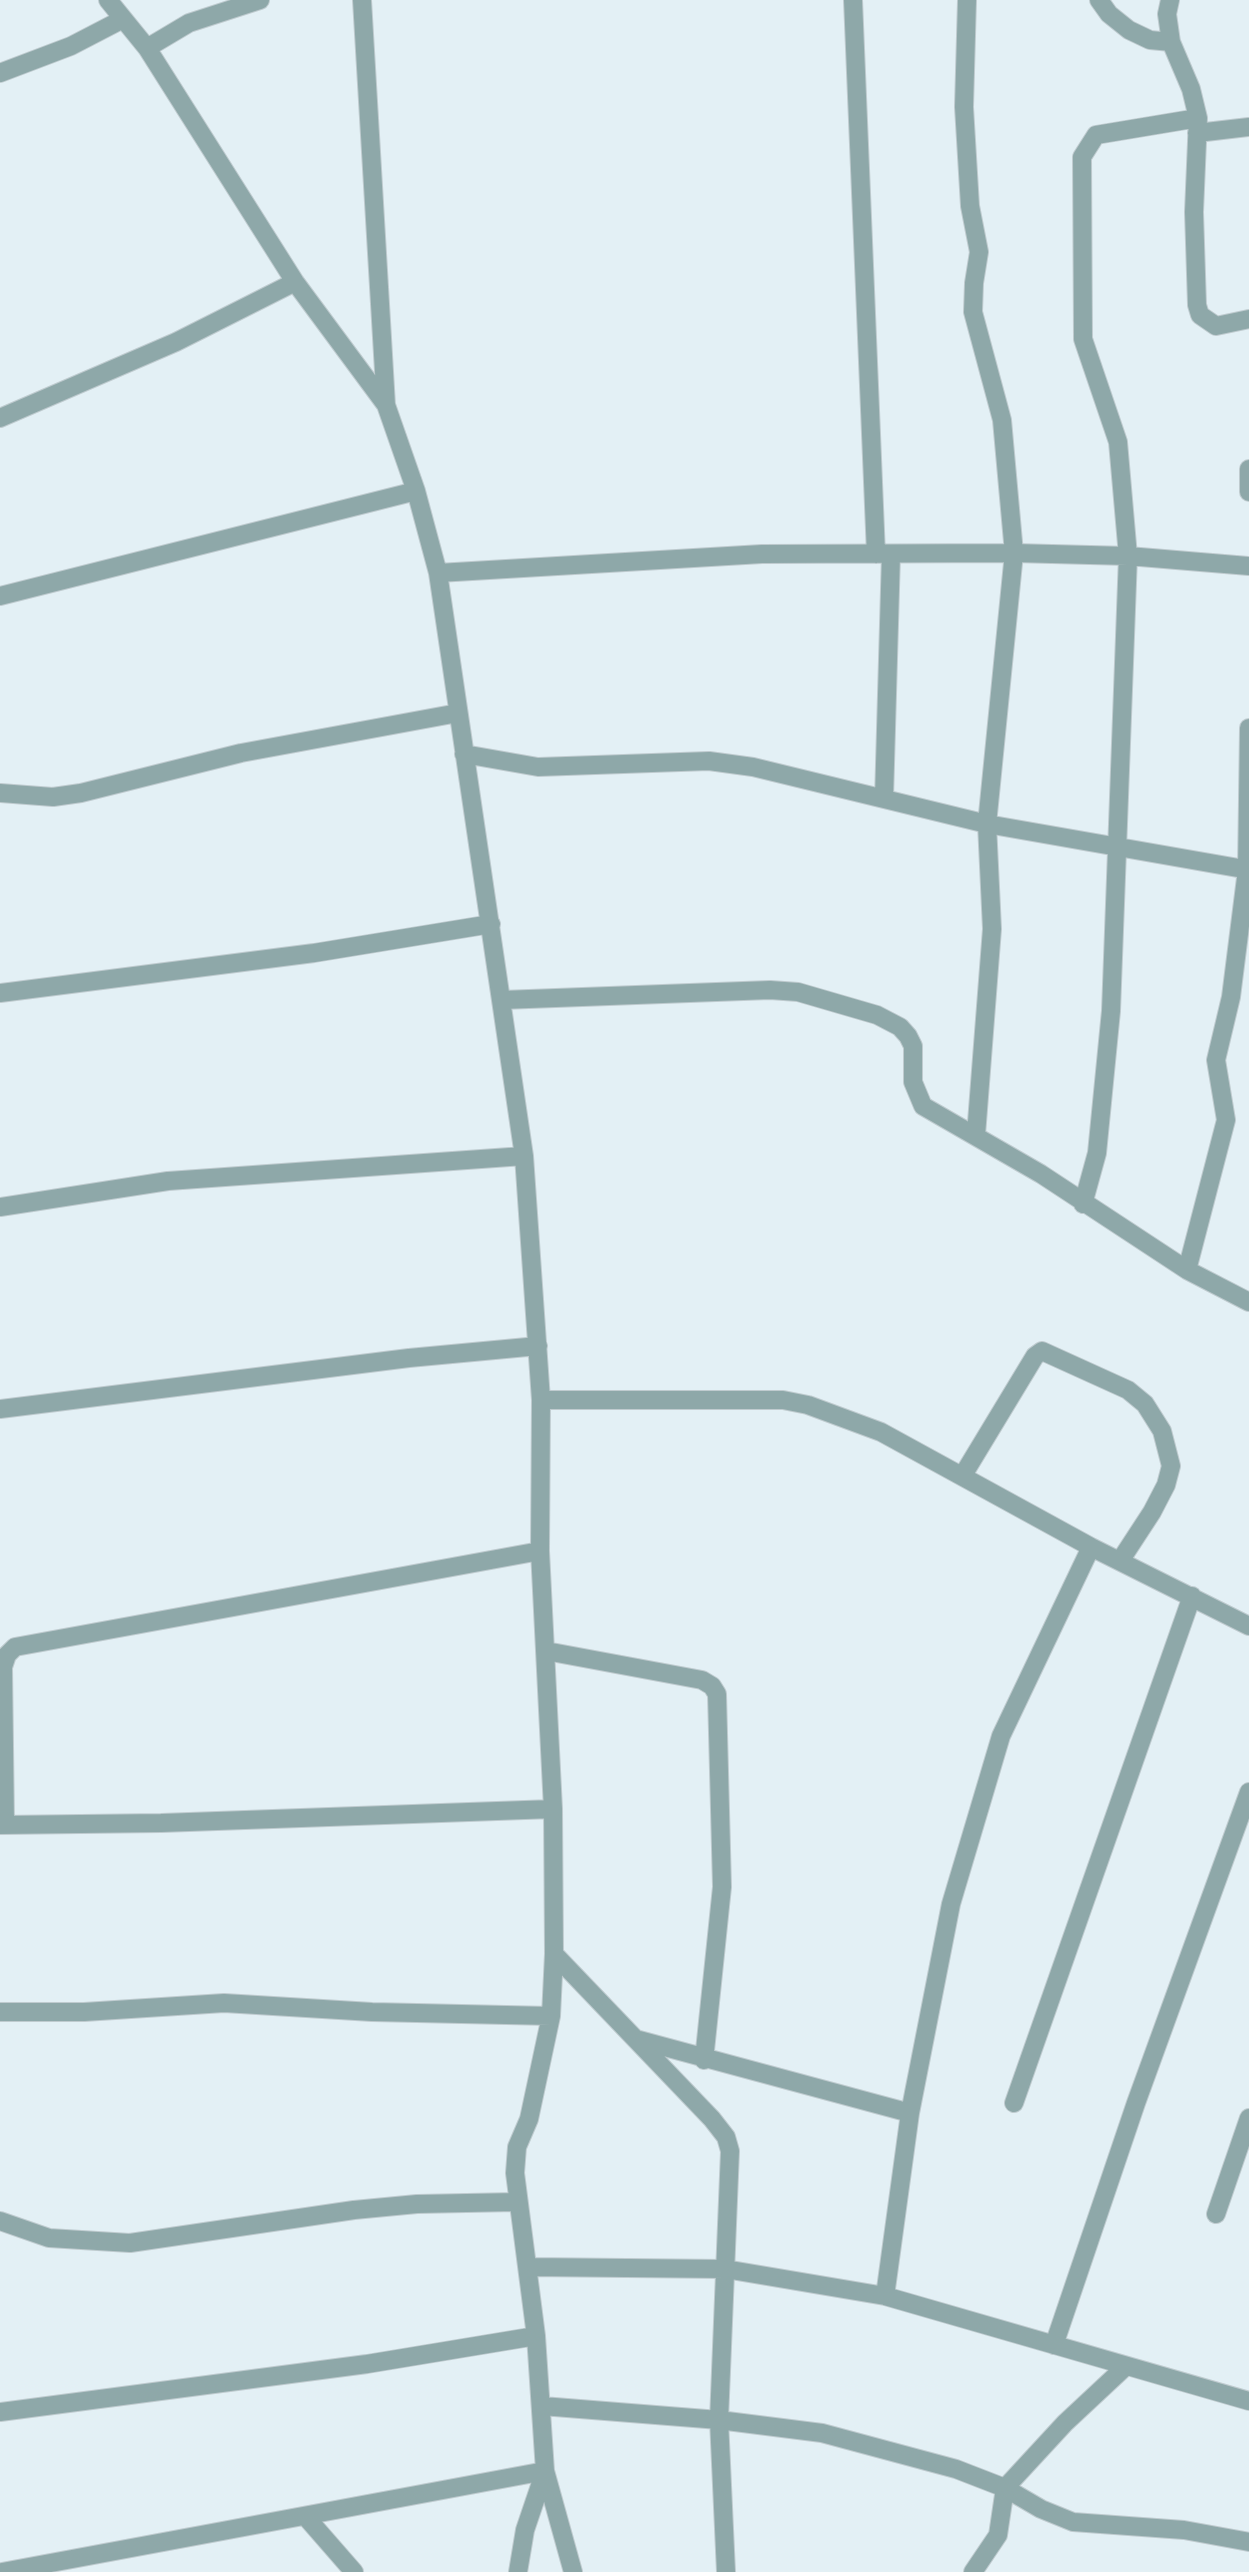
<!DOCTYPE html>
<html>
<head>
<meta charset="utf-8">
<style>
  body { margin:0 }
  canvas { display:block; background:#e3f0f5 }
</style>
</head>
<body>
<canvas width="1249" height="2572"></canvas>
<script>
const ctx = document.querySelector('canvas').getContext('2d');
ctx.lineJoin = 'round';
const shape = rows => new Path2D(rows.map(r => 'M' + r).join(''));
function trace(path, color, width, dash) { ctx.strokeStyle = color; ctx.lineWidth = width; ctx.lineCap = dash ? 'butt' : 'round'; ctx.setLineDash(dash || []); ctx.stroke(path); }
const minor = shape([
  [108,0,147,48,295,282,386,405,416,491,438,573,524,1156,541,1400,540,1551,553,1809,554,1954,551,2016,529,2119,517,2147,515,2173,536,2336,545,2471,525,2530,518,2572],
  [362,0,386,405],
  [853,0,876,554],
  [967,0,964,107,970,206,979,252,974,283,973,312,1002,420,1014,553,987,824,992,929,976,1135],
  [1099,0,1109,14,1129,30,1150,40,1171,42],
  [1170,0,1167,14,1171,42,1191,89,1198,118,1194,212,1197,305,1200,315,1216,326,1249,319],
  [147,48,189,23,260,0],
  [0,73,71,46,123,19],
  [1197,133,1249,127],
  [0,418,176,342,295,282],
  [1249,469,1249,492],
  [438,573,762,554,1014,553,1128,556,1249,566],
  [0,596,416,491],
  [464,754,538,767,709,761,753,767,987,824,1249,870],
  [0,793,53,797,81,793,241,753,458,713],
  [884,799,891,554],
  [0,993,314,953,491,924],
  [502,1000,770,990,798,992,877,1015,900,1027,908,1036,913,1046,913,1082,923,1106,1041,1174,1187,1270,1249,1302],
  [1083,1204,1097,1153,1111,1011,1128,556,1118,442,1083,339,1082,157,1096,135,1198,118],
  [0,1207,168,1181,524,1156],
  [1187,1270,1226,1120,1216,1060,1231,997,1247,870,1249,728],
  [541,1400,783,1400,808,1405,881,1432,1091,1547,1249,1626],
  [0,1409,409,1358,538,1346],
  [963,1475,1035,1356,1042,1351,1128,1390,1145,1404,1162,1431,1171,1466,1166,1485,1152,1512,1120,1561],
  [546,1651,702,1680,712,1686,717,1694,722,1887,704,2060],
  [5,1824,3,1667,7,1655,15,1647,540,1551],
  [0,1825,161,1823,553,1809],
  [554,1954,712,2119,726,2137,730,2151,719,2420,726,2572],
  [0,2012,84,2012,224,2003,372,2012,551,2016],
  [639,2040,910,2113],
  [1014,2103,1192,1596],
  [1216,2214,1249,2118],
  [0,2221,49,2238,130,2243,354,2210,417,2204,516,2202],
  [528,2267,725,2269,885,2296,1249,2401],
  [885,2296,910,2113,951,1904,1001,1736,1091,1547],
  [1054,2345,1136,2103,1249,1792],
  [542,2406,719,2420,822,2433,956,2469,1005,2488,1041,2509,1073,2522,1184,2530,1249,2542],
  [0,2412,367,2364,536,2336],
  [306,2517,354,2572],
  [2,2572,545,2471,573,2572],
  [973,2572,998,2535,1005,2488,1065,2423,1125,2367]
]);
trace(minor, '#bfcbcf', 20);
trace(minor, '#8ea8a9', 18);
</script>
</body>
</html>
